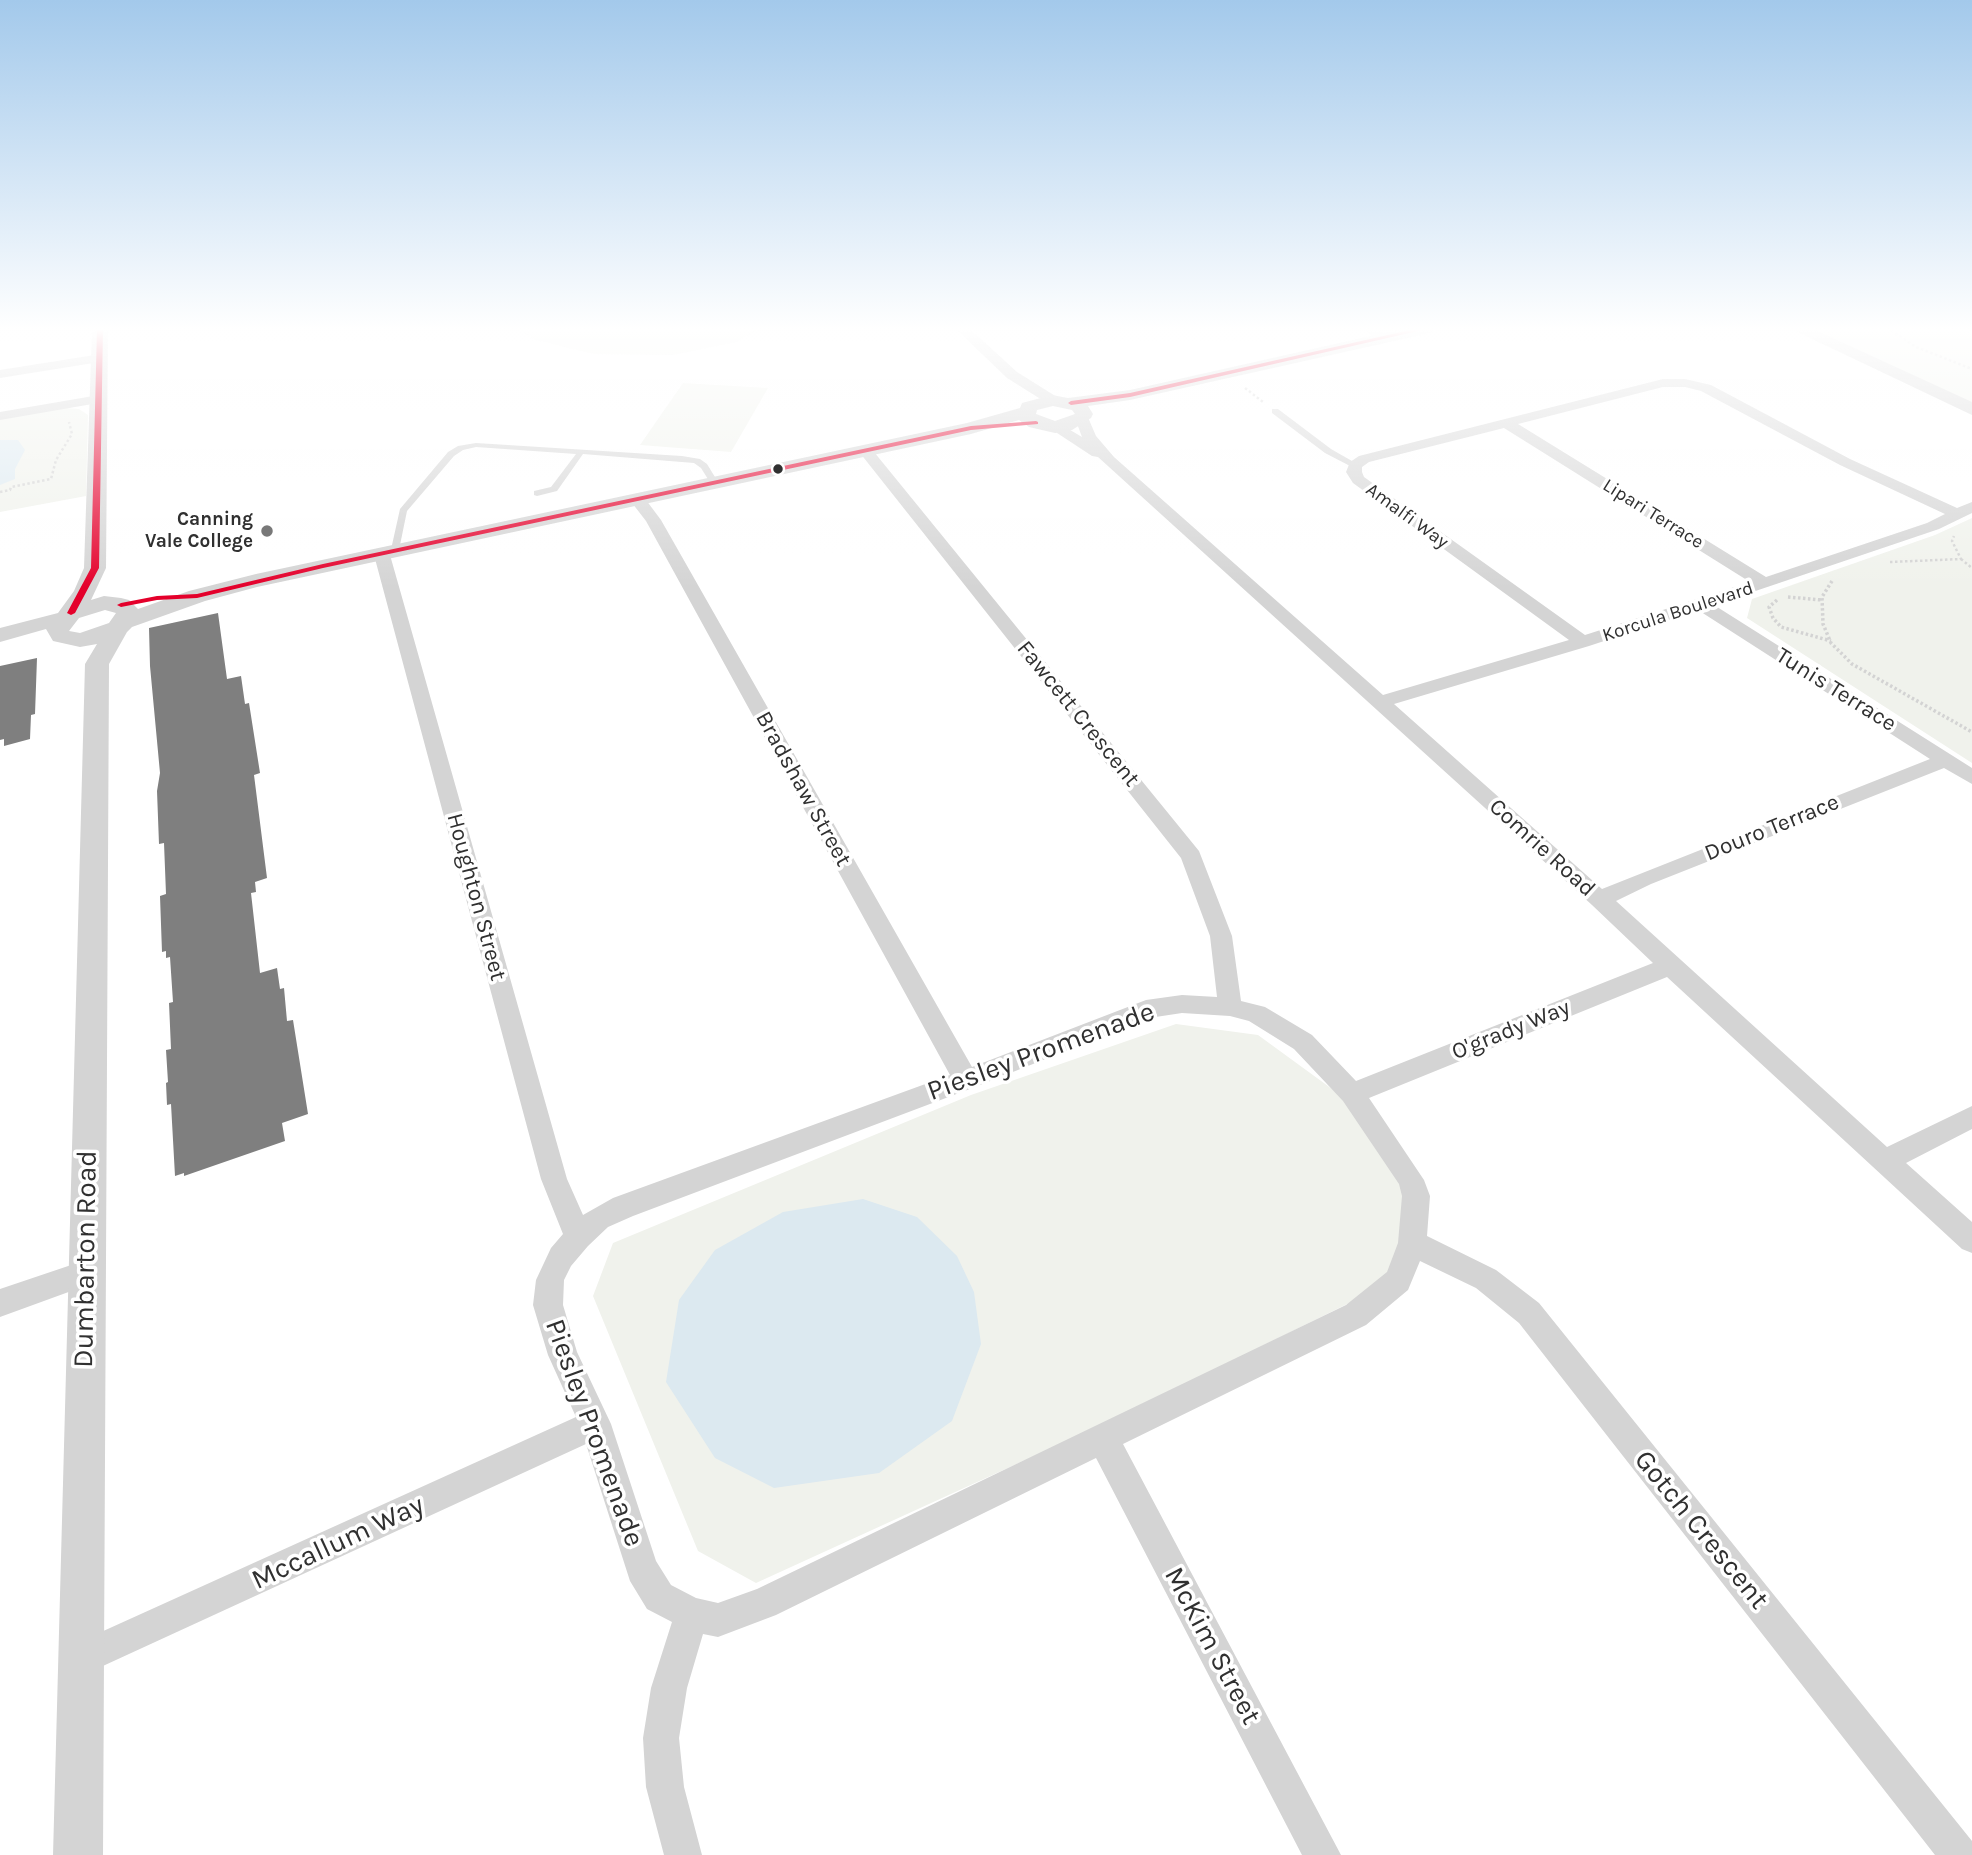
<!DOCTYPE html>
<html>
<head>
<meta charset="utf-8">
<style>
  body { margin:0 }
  canvas { display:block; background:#fff }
</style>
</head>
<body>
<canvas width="1972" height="1855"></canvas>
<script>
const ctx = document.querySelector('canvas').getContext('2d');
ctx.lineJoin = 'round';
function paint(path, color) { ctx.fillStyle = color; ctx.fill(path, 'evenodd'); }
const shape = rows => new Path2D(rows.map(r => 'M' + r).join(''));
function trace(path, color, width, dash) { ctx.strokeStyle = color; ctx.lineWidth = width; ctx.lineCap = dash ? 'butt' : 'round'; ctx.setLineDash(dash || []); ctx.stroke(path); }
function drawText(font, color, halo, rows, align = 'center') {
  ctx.font = font + ' Karla,sans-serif'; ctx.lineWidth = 7; ctx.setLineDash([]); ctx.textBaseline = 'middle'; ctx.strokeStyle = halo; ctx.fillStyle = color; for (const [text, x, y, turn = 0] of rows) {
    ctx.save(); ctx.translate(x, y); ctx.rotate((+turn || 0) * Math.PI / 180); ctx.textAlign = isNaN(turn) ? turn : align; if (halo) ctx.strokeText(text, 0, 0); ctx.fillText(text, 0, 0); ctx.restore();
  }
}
paint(shape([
  [517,328,760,328,736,342,673,355,594,354,535,340],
  [1810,328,1965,328,1972,331,1972,405],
  [683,383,768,388,731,452,640,445],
  [65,408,79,409,88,415,86,496,0,512,0,419],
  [1972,518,1972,763,1747,618,1752,599,1935,535],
  [1176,1024,1258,1035,1365,1113,1417,1199,1404,1276,1102,1425,756,1583,698,1551,593,1296,613,1243,971,1095]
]), '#f0f2ec');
paint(shape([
  [0,440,18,440,25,450,15,469,15,479,0,485],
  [863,1199,917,1217,957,1256,974,1292,981,1344,952,1421,879,1473,774,1488,715,1458,666,1382,679,1300,715,1250,783,1212]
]), '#dce9f0');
paint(shape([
  [218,613,227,679,241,676,245,704,249,703,260,773,254,775,267,878,255,882,256,892,251,893,260,973,277,968,280,989,284,988,287,1021,293,1020,308,1114,282,1123,285,1141,184,1176,184,1173,175,1176,171,1104,167,1105,166,1083,168,1082,166,1050,171,1049,169,1003,173,1002,170,957,166,958,166,951,162,952,160,896,166,894,164,843,159,844,157,791,160,773,150,666,149,628],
  [37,658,35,714,31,715,30,739,4,746,4,739,0,740,0,666]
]), '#7f7f7f');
trace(shape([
  [1887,328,1916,347,1972,369],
  [1969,328,1972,330],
  [1245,388,1263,402],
  [0,492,10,490,11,487,51,479,56,460,72,434,69,422],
  [1961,559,1972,568],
  [1890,562,1961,559,1952,541,1954,536]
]), '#d3d3d3', 2.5, [2.5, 2.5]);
trace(shape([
  [1832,581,1822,597,1823,624,1831,643,1852,664,1972,732],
  [1788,597,1822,600],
  [1777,600,1769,607,1773,618,1781,627,1831,641]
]), '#d3d3d3', 3.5, [2.5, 2.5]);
paint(shape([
  [1272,409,1278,409,1331,449,1359,465,1352,467,1325,453,1272,413,1272,409],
  [476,443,682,456,700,459,707,464,718,482,711,484,701,468,694,463,583,454,557,491,537,496,534,495,534,491,551,487,576,454,476,447,463,450,454,456,407,511,400,545,403,551,396,553,392,545,400,509,448,452,458,446,476,443]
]), '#d4d4d4');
paint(shape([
  [955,328,969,328,1017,372,1057,397,1057,403,1047,403,1007,378,955,328],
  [1362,328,1378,328,1391,338,1385,342,1380,341,1362,328],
  [101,354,106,355,106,361,0,378,0,370,101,354],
  [1663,379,1685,379,1711,385,1850,459,1957,508,1972,502,1972,513,1939,529,1714,605,1972,768,1972,784,1944,768,1651,884,1616,901,1887,1147,1972,1106,1972,1129,1906,1163,1972,1222,1972,1253,1962,1249,1667,977,1369,1098,1424,1180,1430,1196,1427,1236,1496,1270,1539,1303,1972,1841,1972,1855,1935,1855,1519,1323,1476,1288,1420,1261,1408,1290,1366,1325,1123,1444,1341,1855,1302,1855,1096,1458,776,1615,718,1637,703,1634,687,1688,679,1738,684,1787,702,1855,664,1855,646,1787,643,1738,651,1688,672,1622,647,1609,630,1581,586,1444,92,1671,80,1676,68,1671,63,1659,68,1647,576,1417,548,1355,533,1305,536,1280,551,1248,563,1234,541,1179,374,555,376,551,382,550,390,555,567,1179,583,1215,613,1198,950,1075,646,521,629,499,631,496,643,496,661,520,972,1067,1146,1000,1182,995,1217,997,1210,936,1181,858,860,453,858,450,865,446,870,447,1199,851,1232,936,1241,1001,1265,1007,1312,1035,1356,1081,1653,963,1592,905,1098,457,1092,456,1048,427,1050,424,1060,424,1082,437,1075,418,1082,414,1087,415,1096,436,1114,457,1383,695,1569,640,1353,483,1346,472,1350,462,1359,456,1663,379],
  [1663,387,1685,387,1701,391,1840,465,1945,514,1927,523,1766,577,1518,424,1663,387],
  [1504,428,1750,582,1585,635,1364,477,1362,472,1362,467,1369,462,1504,428],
  [1698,610,1930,759,1602,889,1394,704,1589,646,1698,610],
  [1182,1013,1230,1016,1249,1021,1294,1049,1343,1101,1399,1184,1402,1196,1398,1243,1387,1272,1346,1305,757,1589,718,1603,696,1598,671,1585,656,1561,611,1424,577,1352,563,1305,564,1280,571,1266,588,1246,608,1227,633,1216,975,1087,1149,1018,1182,1013],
  [99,395,106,399,104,402,0,420,0,412,99,395],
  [86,1260,96,1264,100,1273,96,1282,0,1317,0,1289,86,1260]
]), '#d4d4d4');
paint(shape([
  [92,328,108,328,106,568,91,600,104,596,121,598,129,600,138,609,189,591,256,574,967,423,1020,408,1022,403,1052,395,1068,398,1130,390,1406,328,1438,328,1430,333,1130,400,1088,406,1093,414,1091,418,1072,430,1055,433,1029,427,1019,420,971,434,257,587,205,601,132,627,127,632,109,664,103,1855,53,1855,85,664,97,644,80,647,53,641,46,629,0,642,0,628,58,613,74,591,84,568,92,328],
  [1053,406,1072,410,1075,414,1055,421,1036,414,1037,410,1053,406],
  [105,610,116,613,109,623,80,633,69,631,79,618,105,610],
  [1789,328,1811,328,1972,402,1972,415,1789,328]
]), '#d4d4d4');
paint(shape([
  [97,328,103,328,99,568,75,613,71,615,67,613,91,568,97,328],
  [1419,328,1431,328,1130,397,1071,405,1068,403,1071,401,1130,393,1419,328],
  [1036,421,1038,422,1038,424,971,430,323,568,197,598,157,600,121,607,117,605,121,603,157,596,197,594,323,564,971,426,1036,421]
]), '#e4002b');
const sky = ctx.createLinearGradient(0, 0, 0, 588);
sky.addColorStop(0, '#a3c9eb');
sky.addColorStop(0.56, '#fff');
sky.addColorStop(1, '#ffffff00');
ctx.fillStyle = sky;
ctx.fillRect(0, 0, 1972, 588);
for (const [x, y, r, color] of [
  [778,469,6,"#303030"],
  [267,531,7,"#787878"]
]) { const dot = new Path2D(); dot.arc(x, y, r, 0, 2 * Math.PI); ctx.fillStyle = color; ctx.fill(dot); trace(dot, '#fff', 2.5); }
drawText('19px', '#303030', '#fff', [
  ["Lipari Terrace",1653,514,32],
  ["Amalfi Way",1407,516,36],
  ["Korcula Boulevard",1678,612,-18]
]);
drawText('bold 19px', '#303030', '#fff', [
  ["Canning",253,520],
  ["Vale College",253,542]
], 'right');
drawText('23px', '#303030', '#fff', [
  ["Tunis Terrace",1836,690,32],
  ["Fawcett Crescent",1078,714,51],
  ["Bradshaw Street",803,789,61],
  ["Douro Terrace",1772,828,-22],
  ["Comrie Road",1542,848,42],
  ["Houghton Street",476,897,75],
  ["O'grady Way",1511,1030,-22]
]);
drawText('28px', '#303030', '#fff', [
  ["Piesley Promenade",1041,1052,-20],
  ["Dumbarton Road",86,1259,-89],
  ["Piesley Promenade",594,1433,70],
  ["Gotch Crescent",1701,1530,51],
  ["Mccallum Way",338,1543,-25],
  ["McKim Street",1212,1646,62]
]);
</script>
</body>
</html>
